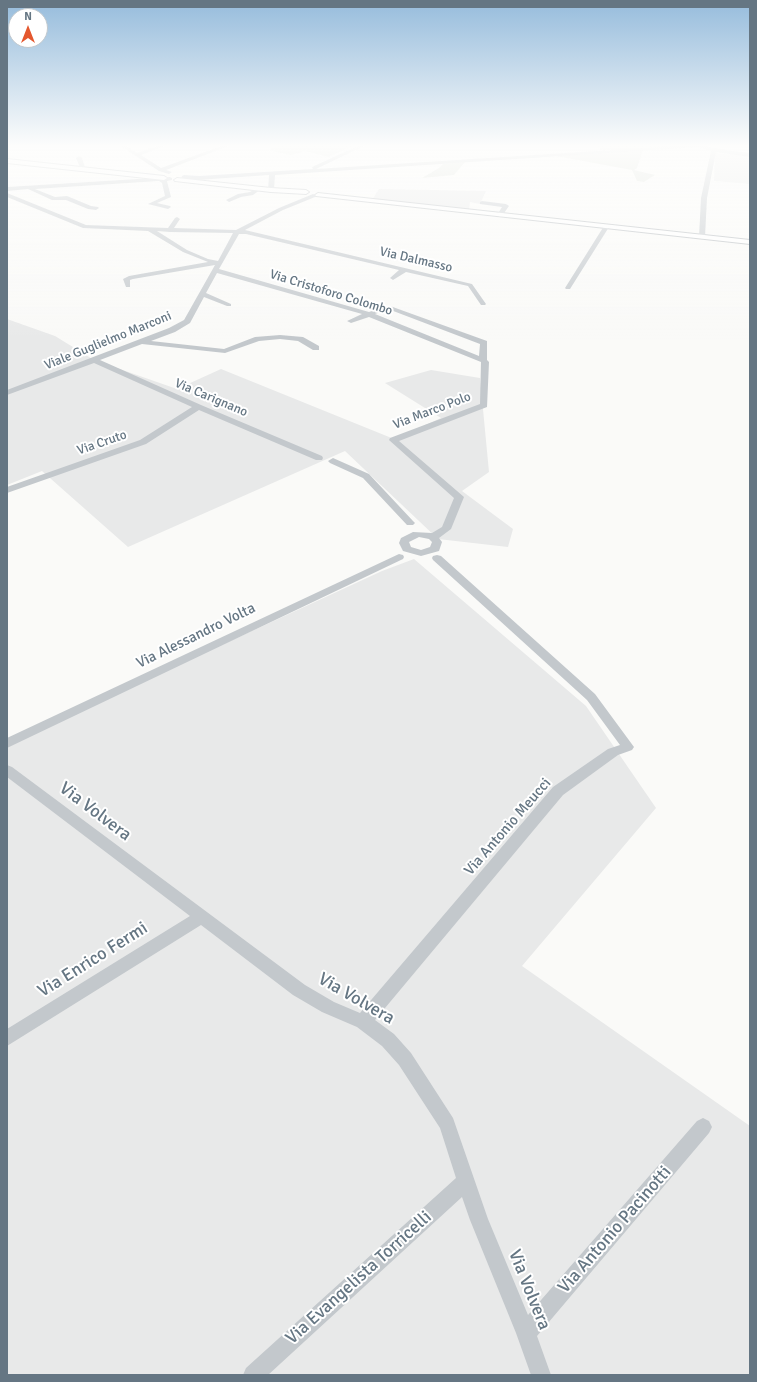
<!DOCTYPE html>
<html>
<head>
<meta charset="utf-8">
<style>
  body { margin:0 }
  #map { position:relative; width:757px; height:1382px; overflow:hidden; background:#fafaf8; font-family:Signika,sans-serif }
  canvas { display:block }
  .frame { position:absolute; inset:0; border:8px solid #657683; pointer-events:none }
  .north { position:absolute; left:8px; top:8px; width:40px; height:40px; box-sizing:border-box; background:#fff; border:1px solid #c1c8cd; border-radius:50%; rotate:0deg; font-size:11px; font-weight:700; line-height:16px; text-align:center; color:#657683 }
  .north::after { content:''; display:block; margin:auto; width:14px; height:18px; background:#e4572e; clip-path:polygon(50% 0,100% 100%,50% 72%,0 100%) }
</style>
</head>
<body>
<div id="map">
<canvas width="757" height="1382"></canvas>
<div class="frame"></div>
<div class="north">N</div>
</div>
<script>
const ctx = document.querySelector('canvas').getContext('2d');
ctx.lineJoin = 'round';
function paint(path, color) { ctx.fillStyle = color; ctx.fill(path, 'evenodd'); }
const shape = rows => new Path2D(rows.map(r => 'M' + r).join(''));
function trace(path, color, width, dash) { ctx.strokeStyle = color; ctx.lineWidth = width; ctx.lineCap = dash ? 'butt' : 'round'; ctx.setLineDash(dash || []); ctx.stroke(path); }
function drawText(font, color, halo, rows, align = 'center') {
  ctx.font = font + ' Signika,sans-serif'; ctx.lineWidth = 4; ctx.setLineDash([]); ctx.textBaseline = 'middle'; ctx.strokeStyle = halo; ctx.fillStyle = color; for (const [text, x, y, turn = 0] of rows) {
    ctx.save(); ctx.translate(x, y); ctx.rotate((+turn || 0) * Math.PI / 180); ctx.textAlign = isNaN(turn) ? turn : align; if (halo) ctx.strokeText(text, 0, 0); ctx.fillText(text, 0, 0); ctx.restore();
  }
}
paint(shape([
  [715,153,750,156,750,184,714,181],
  [379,189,486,191,480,204,470,202,469,210,372,200],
  [7,319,55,336,94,360,177,389,221,369,394,439,441,418,385,383,431,370,480,378,489,472,462,491,513,529,508,547,438,539,345,451,128,547,42,471,7,485],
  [414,559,586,706,656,808,522,966,750,1126,750,1375,7,1375,7,744,382,571]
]), '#e8e9e9');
paint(shape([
  [278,145,355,145,328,157,306,151,291,155,269,150],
  [596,145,687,145,688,146,602,151],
  [643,150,637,168,634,170,655,175,644,182,637,181,632,170,556,156],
  [465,162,454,175,422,178,439,168,443,164]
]), '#dadfd7');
const major = shape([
  [7,159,164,176,167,178,164,180,7,163,7,159],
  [177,178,271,188,306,190,309,192,306,194,271,192,175,181,174,180,177,178],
  [318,193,750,240,750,244,316,196,315,195,318,193]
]);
trace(major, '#b5babe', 2);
paint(shape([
  [7,145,13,145,7,147,7,145],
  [119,145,125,145,137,153,160,145,167,145,141,155,161,168,224,145,231,145,166,170,172,172,169,174,159,171,119,145],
  [360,145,366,145,316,169,691,145,700,145,725,150,750,153,750,157,716,152,707,198,705,237,702,239,699,237,701,198,711,151,697,147,275,175,274,190,271,192,268,190,269,175,184,181,181,179,182,176,184,175,199,176,313,169,312,167,360,145],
  [79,156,82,158,86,171,81,170,76,158,79,156],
  [170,177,172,178,172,180,167,181,171,197,157,203,170,206,171,207,168,209,148,204,165,196,162,183,159,181,35,189,55,197,67,196,91,206,98,207,99,208,96,210,88,209,66,200,52,200,28,189,7,191,7,187,170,177],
  [258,187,261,189,253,195,241,197,229,202,226,200,238,194,250,192,258,187],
  [7,193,86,225,168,228,175,218,177,217,180,219,174,228,236,230,279,208,313,194,315,195,315,197,283,210,245,230,472,284,486,304,485,305,481,305,468,286,406,272,393,280,390,278,399,270,246,234,239,234,219,269,369,312,386,306,390,306,487,341,487,360,489,362,487,407,399,441,464,497,451,529,439,538,442,542,439,551,421,556,403,551,399,543,401,538,413,532,432,533,442,527,454,498,389,440,390,438,480,404,481,362,369,317,351,323,347,321,362,314,217,273,206,293,231,304,231,306,227,306,204,297,190,323,175,332,151,341,224,349,255,337,280,335,303,337,319,346,319,350,313,350,298,341,280,339,259,341,225,353,142,344,100,360,201,405,322,456,323,458,322,460,316,460,199,410,146,444,7,493,7,487,140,440,192,407,94,363,7,395,7,390,169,328,184,320,215,265,133,279,130,280,130,287,126,287,123,279,129,276,208,262,183,252,148,231,83,228,7,197,7,193],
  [157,231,170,232,233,233,218,261,208,259,187,250,157,231],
  [388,309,480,344,479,356,375,314,388,309],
  [419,537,429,539,432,542,430,547,421,550,411,547,409,542,419,537],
  [482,201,506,204,509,206,502,216,500,217,497,215,502,207,480,204,480,202,482,201],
  [604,226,609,227,570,289,566,289,565,288,604,226],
  [333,458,369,474,413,521,415,523,413,525,407,525,363,478,330,463,328,461,333,458],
  [399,554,403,555,404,557,403,559,7,748,7,738,399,554],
  [437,555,441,556,595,694,634,747,632,750,618,755,563,795,375,1020,394,1034,411,1053,453,1118,488,1219,528,1315,697,1121,703,1118,709,1121,712,1127,709,1133,537,1336,551,1375,531,1375,516,1333,470,1220,462,1197,268,1375,243,1375,246,1368,456,1178,440,1128,399,1065,382,1046,357,1027,322,1012,293,995,201,925,7,1046,7,1029,190,916,7,777,7,765,12,767,305,985,334,1002,360,1013,553,787,608,749,620,745,587,700,433,560,432,558,433,556,437,555]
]), '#c3c8cc');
paint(major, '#fff');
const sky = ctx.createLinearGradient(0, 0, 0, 339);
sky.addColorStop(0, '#96bcdc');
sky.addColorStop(0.43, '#fdfdfc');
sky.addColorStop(1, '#fdfdfc00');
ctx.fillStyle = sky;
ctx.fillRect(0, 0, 757, 339);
drawText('13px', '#657683', '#fff', [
  ["Via Dalmasso",416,260,13],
  ["Via Cristoforo Colombo",331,293,17],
  ["Viale Guglielmo Marconi",108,341,-22],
  ["Via Carignano",211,398,23],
  ["Via Marco Polo",432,411,-21],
  ["Via Cruto",102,443,-19]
]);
drawText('15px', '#657683', '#fff', [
  ["Via Alessandro Volta",196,636,-26],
  ["Via Antonio Meucci",508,827,-49]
]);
drawText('18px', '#657683', '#fff', [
  ["Via Volvera",95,812,37],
  ["Via Enrico Fermi",93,960,-32],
  ["Via Volvera",356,999,30],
  ["Via Antonio Pacinotti",615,1230,-49],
  ["Via Evangelista Torricelli",359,1278,-42],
  ["Via Volvera",529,1290,68]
]);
</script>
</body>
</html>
